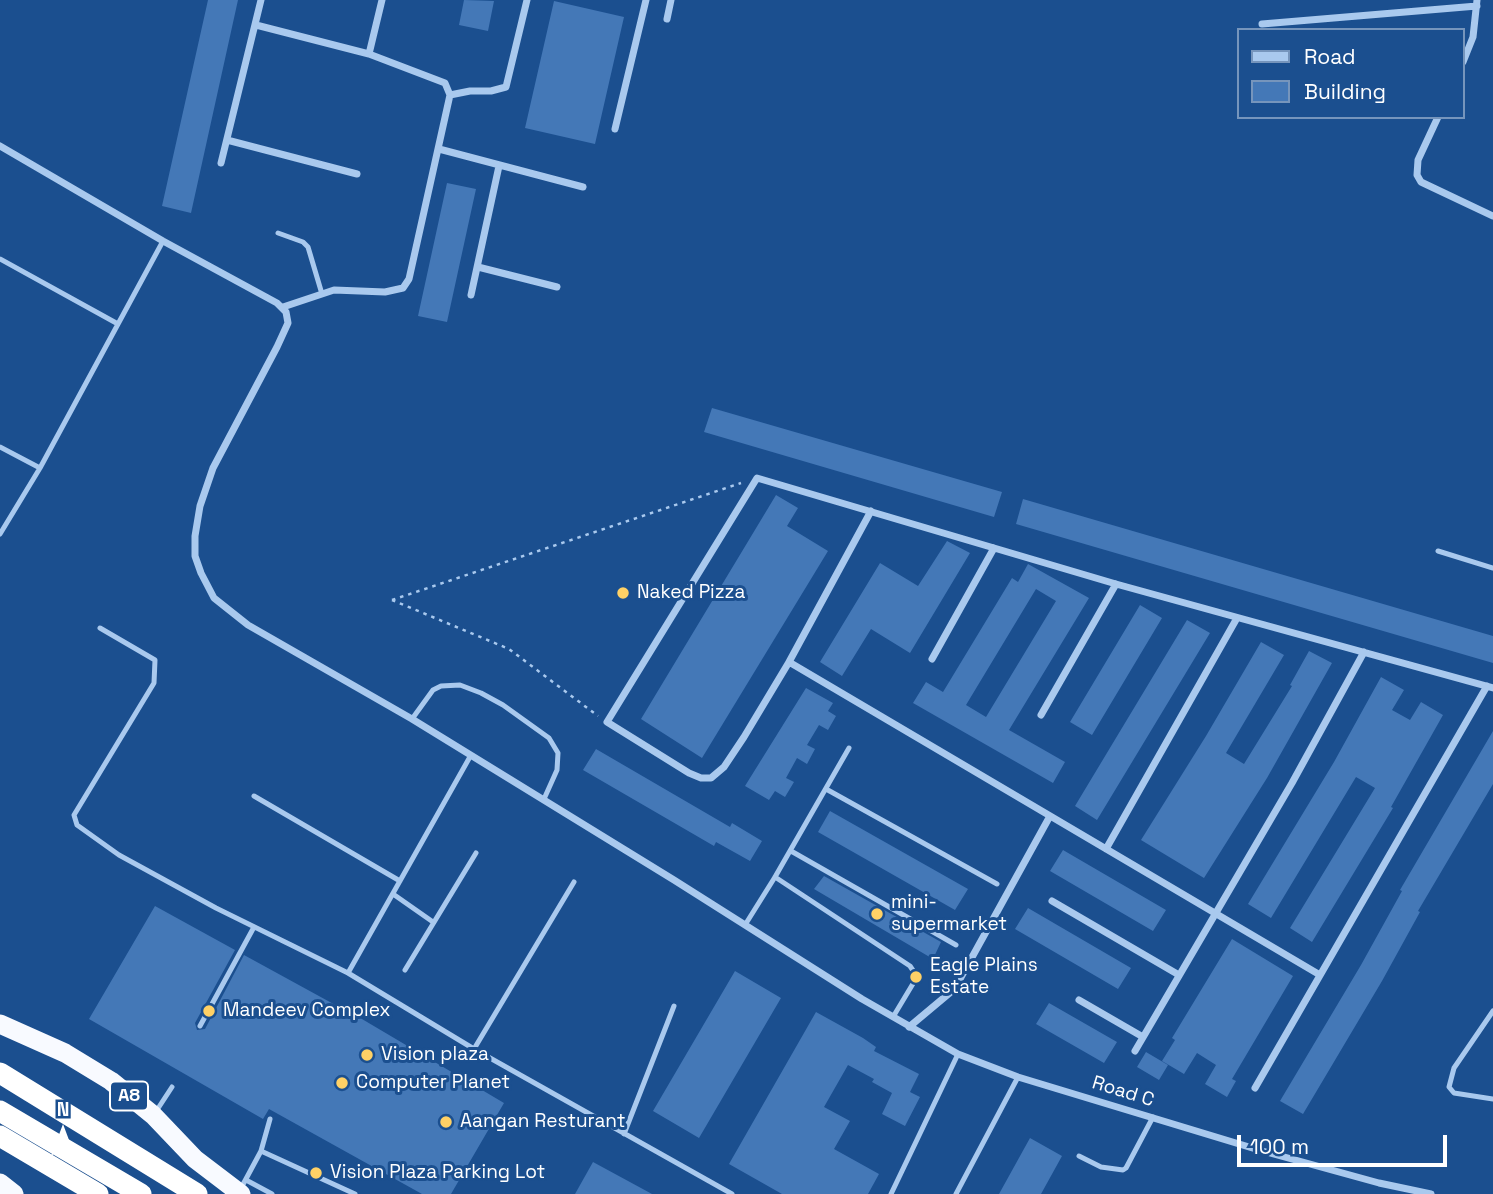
<!DOCTYPE html>
<html>
<head>
<meta charset="utf-8">
<style>
  body { margin:0 }
  #map { position:relative; width:1493px; height:1194px; overflow:hidden; background:#1b4f8f; font-family:"Space Grotesk",sans-serif }
  canvas { display:block }
  .legend { position:absolute; left:1237px; top:28px; width:228px; height:91px; box-sizing:border-box; background:#1b4f8f; border:2px solid #7695bc; margin:0; padding:9px 12px; list-style:none; font-size:21px; color:#fff }
  .legend li { display:flex; align-items:center; gap:14px; height:35px }
  .legend b { width:35px; border:2px solid #7695bc }
  .north { position:absolute; left:28px; top:1096px; width:70px; height:70px; -webkit-text-stroke:5px #1b4f8f; paint-order:stroke; rotate:0deg; font-size:19px; font-weight:700; line-height:28px; text-align:center; color:#fff }
  .north::after { content:''; display:block; margin:auto; width:24px; height:32px; background:#fff; clip-path:polygon(50% 0,100% 100%,50% 72%,0 100%) }
  .scale { position:absolute; left:1237px; top:1135px; width:210px; height:32px; box-sizing:border-box; border:4px solid #fff; border-top:0; padding-left:9px; font-size:21px; line-height:24px; white-space:nowrap; color:#fff; -webkit-text-stroke:5px #1b4f8f; paint-order:stroke }
</style>
</head>
<body>
<div id="map">
<canvas width="1493" height="1194"></canvas>
<ul class="legend">
<li><b style="height:9px;background:#a9c9ee"></b>Road</li>
<li><b style="height:19px;background:#4478b7"></b>Building</li>
</ul>
<div class="north">N</div>
<div class="scale">100 m</div>
</div>
<script>
const ctx = document.querySelector('canvas').getContext('2d');
ctx.lineJoin = 'round';
function paint(path, color) { ctx.fillStyle = color; ctx.fill(path, 'evenodd'); }
const shape = rows => new Path2D(rows.map(r => 'M' + r).join(''));
function trace(path, color, width, dash) { ctx.strokeStyle = color; ctx.lineWidth = width; ctx.lineCap = dash ? 'butt' : 'round'; ctx.setLineDash(dash || []); ctx.stroke(path); }
function drawText(font, color, halo, rows, align = 'center') {
  ctx.font = font + ' "Space Grotesk",sans-serif'; ctx.lineWidth = 6; ctx.setLineDash([]); ctx.textBaseline = 'middle'; ctx.strokeStyle = halo; ctx.fillStyle = color; for (const [text, x, y, turn = 0] of rows) {
    ctx.save(); ctx.translate(x, y); ctx.rotate((+turn || 0) * Math.PI / 180); ctx.textAlign = isNaN(turn) ? turn : align; if (halo) ctx.strokeText(text, 0, 0); ctx.fillText(text, 0, 0); ctx.restore();
  }
}
paint(shape([
  [208,0,238,0,191,213,162,206],
  [464,0,494,1,488,31,459,25],
  [554,1,624,17,595,144,525,128],
  [447,183,476,189,447,322,418,316],
  [712,408,1002,492,994,517,704,432],
  [776,495,798,508,787,526,828,551,702,758,641,719],
  [1023,499,1493,636,1493,663,1016,524],
  [947,541,970,553,910,653,871,629,842,676,820,662,880,563,918,586],
  [1028,564,1089,598,1009,730,1065,762,1053,783,913,703,926,682,943,692,1012,578,1018,582],
  [1036,589,1056,601,986,717,966,705],
  [1140,605,1162,618,1092,735,1070,722],
  [1187,620,1210,633,1097,820,1075,806],
  [1261,642,1284,655,1226,753,1244,764,1292,686,1290,685,1309,651,1332,663,1267,778,1204,878,1141,840,1206,736],
  [1381,677,1404,690,1392,710,1410,720,1421,702,1443,715,1391,807,1393,808,1312,942,1290,928,1375,788,1356,777,1271,918,1248,904,1334,762],
  [806,688,833,703,828,711,836,716,828,730,819,725,807,745,815,749,807,764,797,758,786,778,794,782,785,797,775,791,769,800,745,786],
  [1493,731,1493,784,1418,911,1420,912,1382,981,1303,1114,1280,1101,1361,965,1402,891,1400,890],
  [596,749,730,827,732,823,762,841,750,861,716,842,714,846,583,770],
  [830,811,968,889,955,910,818,832],
  [1063,850,1166,910,1153,931,1050,871],
  [824,876,941,942,933,959,814,889],
  [155,906,235,950,195,1023,197,1030,205,1029,244,955,339,1007,340,1006,504,1103,451,1194,422,1194,269,1109,263,1119,89,1019],
  [1028,908,1131,968,1118,989,1015,929],
  [1232,939,1293,976,1232,1079,1236,1081,1227,1097,1205,1084,1216,1065,1197,1053,1184,1074,1162,1061,1175,1040,1172,1038],
  [735,971,781,998,699,1138,653,1111],
  [1049,1003,1117,1042,1104,1063,1036,1024],
  [816,1012,863,1038,876,1047,874,1051,919,1074,910,1092,920,1097,905,1126,882,1114,892,1093,872,1082,874,1079,848,1065,824,1107,850,1121,834,1149,879,1174,868,1194,782,1194,729,1164],
  [1146,1052,1168,1065,1159,1080,1137,1067],
  [1030,1138,1062,1156,1041,1194,999,1194],
  [593,1162,652,1194,575,1194]
]), '#4478b7');
trace(shape([
  [392,600,741,483],
  [392,600,509,649,598,716]
]), '#a9c9ee', 2.5, [3.5, 5]);
trace(shape([
  [278,233,303,242,308,247,322,294],
  [0,259,118,324],
  [0,447,40,468],
  [0,534,40,468,163,241],
  [1438,551,1493,568],
  [100,628,155,660,154,683,74,815,77,825,119,855,216,908,348,973,474,1049,732,1194],
  [412,719,433,690,441,686,460,685,481,693,503,705,549,738,558,753,557,770,544,799],
  [826,789,997,884],
  [254,796,400,881],
  [791,851,956,945],
  [775,877,910,966,914,972,914,982,893,1017],
  [393,894,433,922],
  [745,925,775,877,849,748],
  [405,970,476,853],
  [348,973,471,755],
  [1493,1011,1454,1068,1449,1087,1454,1093,1493,1099],
  [200,1026,254,927],
  [474,1049,574,882],
  [155,1113,172,1087],
  [624,1134,674,1006],
  [261,1151,355,1194],
  [1079,1156,1101,1167,1123,1170,1126,1168,1153,1117],
  [246,1180,272,1194],
  [240,1190,261,1151,270,1119],
  [891,1194,958,1054],
  [956,1194,1018,1077]
]), '#a9c9ee', 5);
trace(shape([
  [667,19,671,0],
  [1262,24,1477,6],
  [256,25,369,54,445,83,450,95,409,279,403,288,385,292,334,290,283,307],
  [369,54,382,0],
  [1463,62,1473,37,1477,0],
  [450,95,470,91,491,91,506,87,527,0],
  [1438,117,1418,160,1417,175,1421,182,1493,216],
  [615,129,646,0],
  [227,140,357,174],
  [0,146,163,241,277,303,286,312,288,323,277,347,213,468,200,506,195,536,195,556,201,573,214,598,248,625,412,719,674,880,862,999,958,1054,1018,1077,1259,1150,1379,1183,1431,1194],
  [439,149,583,187],
  [221,163,261,0],
  [478,267,557,287],
  [471,295,499,166],
  [871,511,789,662,1320,975],
  [932,659,994,548],
  [789,662,744,737,724,767,711,778,701,778,689,773,607,722,757,478,1116,584,1493,688],
  [1041,715,1116,584],
  [1106,849,1237,618],
  [1052,901,1179,975],
  [1079,1000,1143,1037],
  [909,1027,952,991,960,979,1050,816],
  [1135,1051,1292,783,1364,652],
  [1255,1088,1487,686]
]), '#a9c9ee', 7);
trace(shape([
  [0,1024,65,1053,111,1081,153,1115,195,1159,241,1194],
  [0,1183,14,1194]
]), '#f8faff', 19);
trace(shape([
  [0,1073,197,1194],
  [0,1111,141,1194],
  [0,1136,98,1194]
]), '#fff', 21);
for (const [x, y, r, color] of [
  [623,593,7,"#ffd166"],
  [877,914,7,"#ffd166"],
  [916,977,7,"#ffd166"],
  [209,1011,7,"#ffd166"],
  [367,1055,7,"#ffd166"],
  [342,1083,7,"#ffd166"],
  [446,1122,7,"#ffd166"],
  [316,1173,7,"#ffd166"]
]) { const dot = new Path2D(); dot.arc(x, y, r, 0, 2 * Math.PI); ctx.fillStyle = color; ctx.fill(dot); trace(dot, '#1b4f8f', 2.5); }
for (const [x, y, w] of [
  [129,1096,38]
]) { const box = new Path2D(); box.roundRect(x - w / 2, y - 14.5, w, 29, 5); ctx.fillStyle = '#1b4f8f'; ctx.fill(box); trace(box, '#fff', 2); }
drawText('bold 18px', '#fff', null, [
  ["A8",129,1096]
]);
drawText('19px', '#fff', '#1b4f8f', [
  ["Naked Pizza",637,593],
  ["mini-",891,903],
  ["supermarket",891,925],
  ["Eagle Plains",930,966],
  ["Estate",930,988],
  ["Mandeev Complex",223,1011],
  ["Vision plaza",381,1055],
  ["Computer Planet",356,1083],
  ["Aangan Resturant",460,1122],
  ["Vision Plaza Parking Lot",330,1173]
], 'left');
drawText('19px', '#fff', '#1b4f8f', [
  ["Road C",1123,1092,17]
]);
</script>
</body>
</html>
